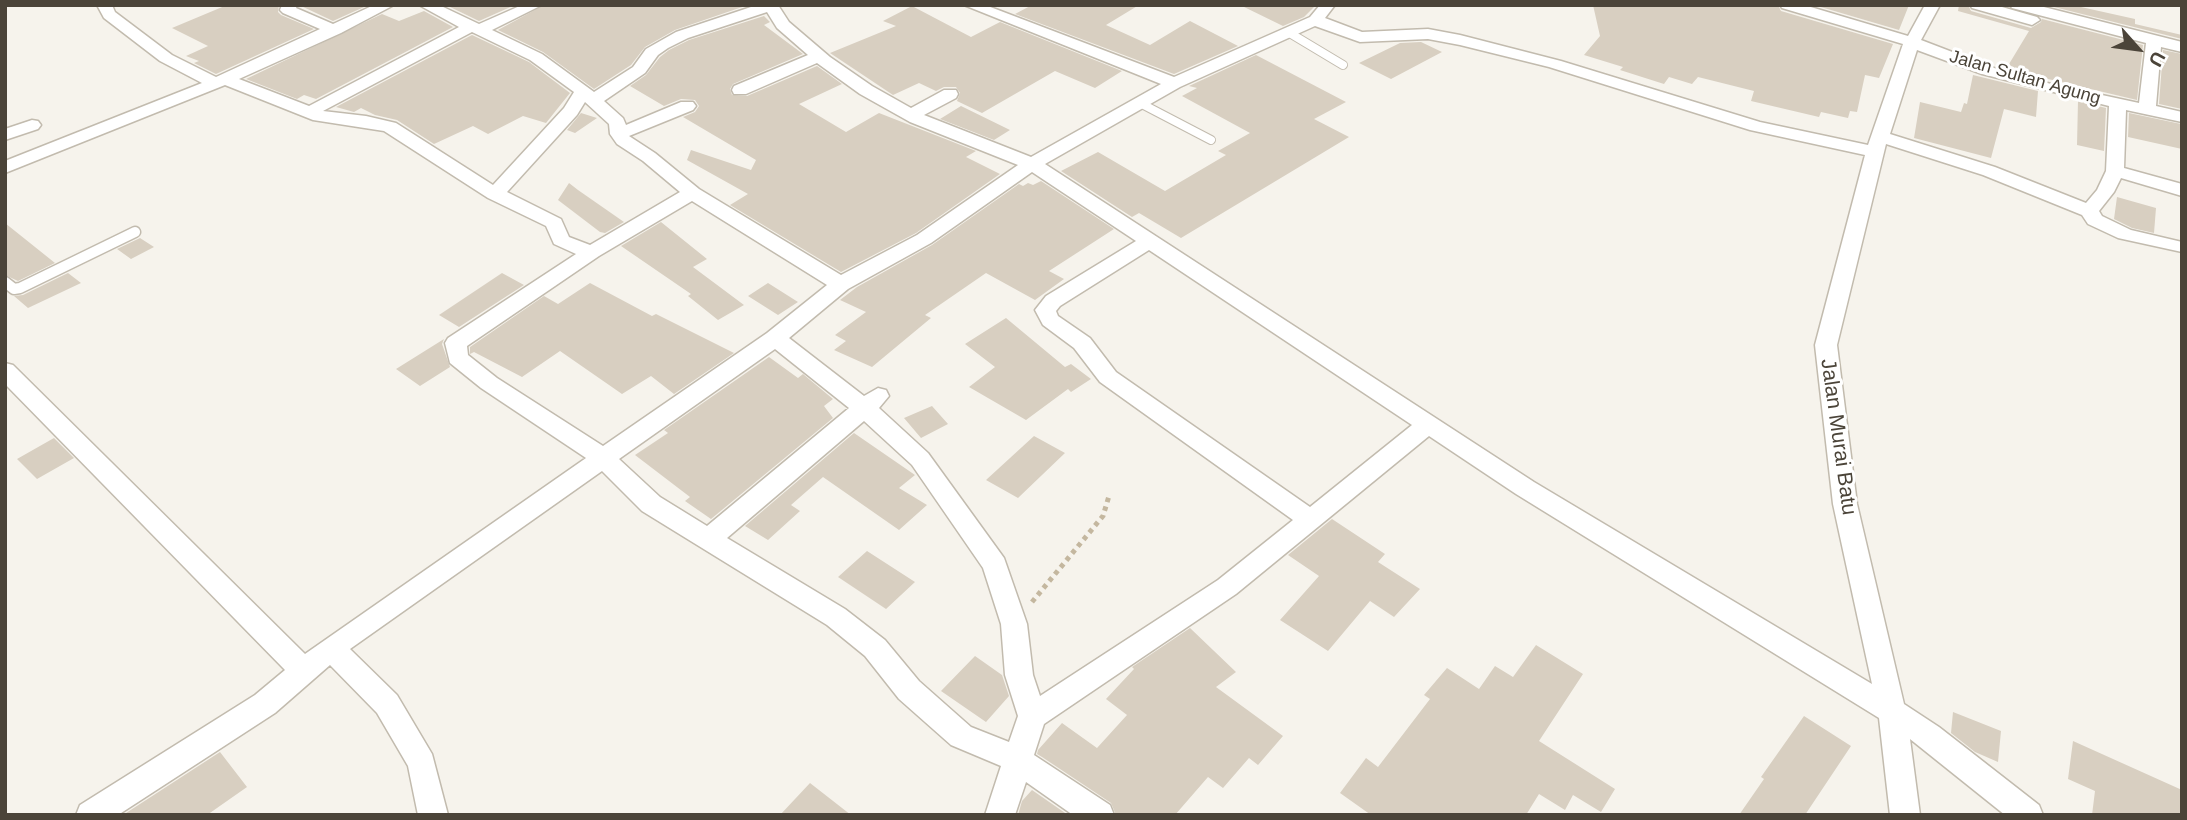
<!DOCTYPE html>
<html>
<head>
<meta charset="utf-8">
<style>
  body { margin:0 }
  #map { position:relative; width:2187px; height:820px; overflow:hidden; background:#f6f3ec; font-family:Helvetica,sans-serif }
  canvas { display:block }
  .frame { position:absolute; inset:0; border:7px solid #4b4439; pointer-events:none }
  .north { position:absolute; left:2103px; top:14px; width:70px; height:70px; -webkit-text-stroke:5px #fff; paint-order:stroke; rotate:118deg; font-size:19px; font-weight:700; line-height:28px; text-align:center; color:#4b4439 }
  .north::after { content:''; display:block; margin:auto; width:24px; height:32px; background:#4b4439; clip-path:polygon(50% 0,100% 100%,50% 72%,0 100%) }
</style>
</head>
<body>
<div id="map">
<canvas width="2187" height="820"></canvas>
<div class="frame"></div>
<div class="north">U</div>
</div>
<script>
const ctx = document.querySelector('canvas').getContext('2d');
ctx.lineJoin = 'round';
function paint(path, color) { ctx.fillStyle = color; ctx.fill(path, 'evenodd'); }
const shape = rows => new Path2D(rows.map(r => 'M' + r).join(''));
function trace(path, color, width, dash) { ctx.strokeStyle = color; ctx.lineWidth = width; ctx.lineCap = dash ? 'butt' : 'round'; ctx.setLineDash(dash || []); ctx.stroke(path); }
function drawText(font, color, halo, rows, align = 'center') {
  ctx.font = font + ' Helvetica,sans-serif'; ctx.lineWidth = 6; ctx.setLineDash([]); ctx.textBaseline = 'middle'; ctx.strokeStyle = halo; ctx.fillStyle = color; for (const [text, x, y, turn = 0] of rows) {
    ctx.save(); ctx.translate(x, y); ctx.rotate((+turn || 0) * Math.PI / 180); ctx.textAlign = isNaN(turn) ? turn : align; if (halo) ctx.strokeText(text, 0, 0); ctx.fillText(text, 0, 0); ctx.restore();
  }
}
paint(shape([
  [227,5,279,5,278,12,281,15,314,29,216,74,194,63,199,61,186,56,208,46,172,28],
  [299,5,361,5,364,7,333,21],
  [446,5,515,5,479,21],
  [544,5,748,5,675,30,645,47,631,65,594,89,543,52,498,30],
  [1032,5,1139,5,1106,25,1150,45,1190,21,1238,46,1174,74,1015,14],
  [1240,5,1316,5,1304,17,1283,26],
  [1593,5,1778,5,1781,11,1893,44,1879,78,1865,75,1857,112,1850,111,1848,118,1821,112,1819,117,1751,101,1754,91,1698,77,1692,84,1669,77,1664,84,1620,70,1623,67,1584,55,1600,36],
  [1814,5,1909,5,1899,30],
  [1959,5,1968,5,1971,11,2031,28,2041,22,2042,19,2143,45,2137,100,2006,69,2029,31,1958,11],
  [2072,5,2135,19,2135,24,2182,35,2182,39,2050,6],
  [912,6,971,37,1000,22,1122,71,1095,88,1055,71,982,113,957,101,960,93,956,87,944,87,936,91,919,83,893,95,830,53,896,26,883,21],
  [424,11,453,27,316,99,304,95,297,99,246,79,382,14,399,21],
  [764,16,770,22,764,25,803,54,733,84,730,89,732,95,747,96,817,66,842,84,799,104,846,132,879,113,976,151,966,157,1000,174,916,233,841,272,730,205,748,194,687,160,691,150,751,170,756,160,683,117,695,112,699,106,695,100,681,99,664,106,630,86,646,75,660,57,669,50,689,40],
  [472,35,529,62,570,93,546,123,523,116,488,134,473,126,434,144,397,120,375,115,361,108,354,112,336,107],
  [1421,42,1442,52,1391,79,1359,63,1400,43],
  [2163,50,2182,54,2182,109,2159,104],
  [1256,55,1346,102,1314,119,1349,137,1181,238,1139,213,1132,217,1061,171,1098,152,1165,191,1226,155,1218,151,1250,133,1182,96,1197,88,1189,86],
  [1973,75,2038,91,2036,117,2004,109,1991,158,1914,138,1920,102,1961,112,1964,103,1967,104],
  [2078,101,2106,108,2104,151,2077,145],
  [961,106,1010,130,994,140,940,119],
  [581,113,597,118,575,133,567,130],
  [2129,113,2181,124,2182,149,2128,137],
  [1041,181,1114,229,1049,271,1064,279,1035,300,986,273,925,315,931,318,872,367,834,350,846,341,835,335,866,312,840,300,857,287,932,245,1019,184,1023,186,1028,183,1033,185],
  [569,183,578,190,624,222,605,233,600,232,558,200],
  [2117,197,2156,208,2154,233,2132,228,2114,219],
  [661,222,707,259,693,267,744,305,718,320,688,296,691,294,621,246],
  [5,223,55,263,18,281,5,275],
  [140,238,154,247,131,259,117,249],
  [68,273,81,283,28,308,14,296,23,295],
  [502,273,524,285,459,327,439,315],
  [590,283,652,316,656,314,734,353,674,394,651,376,622,394,560,351,522,377,474,352,470,354,470,347,544,296,558,304],
  [768,283,798,302,778,315,748,296],
  [1006,318,1065,367,1071,364,1091,379,1071,392,1068,389,1026,420,969,387,995,367,965,344],
  [444,339,442,344,450,367,420,386,396,369],
  [769,357,798,378,803,374,833,399,824,406,833,418,711,519,685,501,690,497,635,455,668,433,664,430],
  [932,406,948,424,921,438,904,418],
  [854,433,915,475,899,488,927,505,899,530,823,477,791,505,800,511,768,540,745,526],
  [1034,436,1065,453,1018,498,986,480],
  [54,438,74,458,37,479,17,459],
  [1332,519,1385,554,1378,562,1420,589,1394,617,1370,601,1328,651,1280,620,1319,576,1288,555],
  [867,551,915,582,886,609,838,577],
  [1190,628,1236,672,1216,687,1283,736,1258,765,1249,758,1223,788,1208,777,1175,815,1116,815,1111,803,1042,757,1037,754,1038,750,1062,723,1097,748,1127,715,1106,699,1134,669,1132,667],
  [1536,645,1583,674,1539,741,1615,789,1601,812,1573,795,1565,810,1539,794,1526,815,1371,815,1340,793,1366,758,1378,767,1430,699,1424,695,1447,668,1479,689,1495,666,1513,677],
  [975,656,1002,675,1009,696,986,722,941,691],
  [1953,712,2001,731,1998,762,1975,752,1951,733],
  [1804,716,1851,746,1805,815,1739,815,1764,779,1761,777],
  [2073,741,2182,790,2182,815,2092,815,2095,791,2068,779],
  [220,752,247,787,207,815,123,815],
  [810,783,851,815,780,815],
  [1032,790,1068,815,1018,815,1022,801]
]), '#d8cfc1');
const serviceFar1 = shape([
  [1288,32,1343,65],
  [1140,103,1211,140]
]);
const service = shape([
  [5,282,14,289,20,288,135,232]
]);
const minor = shape([
  [97,5,112,5,115,12,172,55,216,77,320,29,283,13,280,10,282,5,297,5,296,8,333,24,374,5,394,5,341,33,239,79,309,106,459,27,419,5,439,5,479,24,522,5,542,5,492,30,542,54,594,92,633,67,646,49,676,32,757,5,778,5,789,22,830,57,872,86,911,108,944,90,956,90,958,94,956,98,924,115,1031,157,1161,84,964,5,985,5,1174,77,1310,17,1320,5,1335,5,1325,18,1362,32,1428,29,1460,35,1561,61,1760,122,1868,145,1903,44,1782,8,1780,5,1804,5,1908,36,1925,5,1940,5,1921,40,1994,68,2051,84,2139,103,2146,43,2012,8,2010,5,2036,5,2182,42,2182,52,2161,47,2156,106,2182,112,2182,122,2126,110,2124,168,2182,184,2182,196,2121,178,2114,192,2099,211,2102,216,2131,230,2182,242,2182,252,2118,238,2088,224,2082,215,1983,175,1886,144,1837,345,1857,504,1904,704,1939,727,2039,805,2043,815,2005,815,1910,739,1920,815,1890,815,1879,718,1516,494,1429,436,1236,594,1044,724,1034,755,1110,805,1114,815,1073,815,1026,782,1015,815,985,815,1001,766,951,745,899,699,865,656,827,625,642,511,602,471,350,649,397,695,432,754,448,815,418,815,408,766,377,713,330,665,275,713,118,815,76,815,80,805,255,695,285,670,5,384,5,363,13,365,305,654,586,458,481,388,450,363,445,343,448,338,576,254,554,244,546,226,488,198,384,131,313,120,225,85,5,173,5,161,202,83,160,61,104,18,97,5],
  [767,12,777,28,808,55,734,86,732,90,734,94,746,94,817,63,860,94,910,122,1018,165,917,235,841,275,699,189,655,153,629,136,693,110,696,106,693,102,681,102,626,125,623,118,604,101,645,73,658,55,668,48,688,38,767,12],
  [1315,26,1360,42,1428,39,1460,45,1549,67,1750,130,1865,155,1815,345,1833,504,1872,684,1534,482,1045,164,1180,87,1315,26],
  [472,32,530,60,574,92,564,108,493,185,396,123,366,116,323,111,472,32],
  [1917,50,1982,74,2109,106,2106,171,2097,190,2086,203,1995,167,1890,134,1917,50],
  [585,102,609,124,610,134,617,144,643,161,680,192,590,245,569,237,561,219,507,192,577,115,585,102],
  [1032,172,1136,241,1046,296,1035,310,1043,325,1074,348,1100,382,1293,520,1218,580,1040,696,1033,675,1027,624,1004,558,928,453,879,408,889,396,886,390,878,388,864,396,789,338,848,289,931,243,1032,172],
  [692,201,827,285,767,333,603,446,497,378,468,355,467,346,599,256,692,201],
  [1149,250,1412,425,1310,507,1116,372,1090,338,1058,316,1056,311,1060,306,1149,250],
  [775,349,849,408,707,526,660,497,619,459,775,349],
  [864,421,912,465,983,568,1001,624,1005,675,1018,716,1009,742,971,727,919,681,885,640,845,609,727,538,864,421],
  [1970,5,1995,5,2037,17,2040,20,2032,25,1972,8,1970,5],
  [32,120,38,121,41,125,38,129,5,140,5,129,32,120]
]);
trace(serviceFar1, '#c2bbae', 10);
trace(service, '#c2bbae', 13);
trace(minor, '#c2bbae', 3);
trace(shape([
  [1032,602,1103,516,1109,496]
]), '#c4b79f', 5, [4.5, 4.5]);
trace(serviceFar1, '#fff', 8);
trace(service, '#fff', 10);
paint(minor, '#fff');
drawText('18px', '#4b4439', '#fff', [
  ["Jalan Sultan Agung",2025,78,16]
]);
drawText('21px', '#4b4439', '#fff', [
  ["Jalan Murai Batu",1838,437,82]
]);
</script>
</body>
</html>
